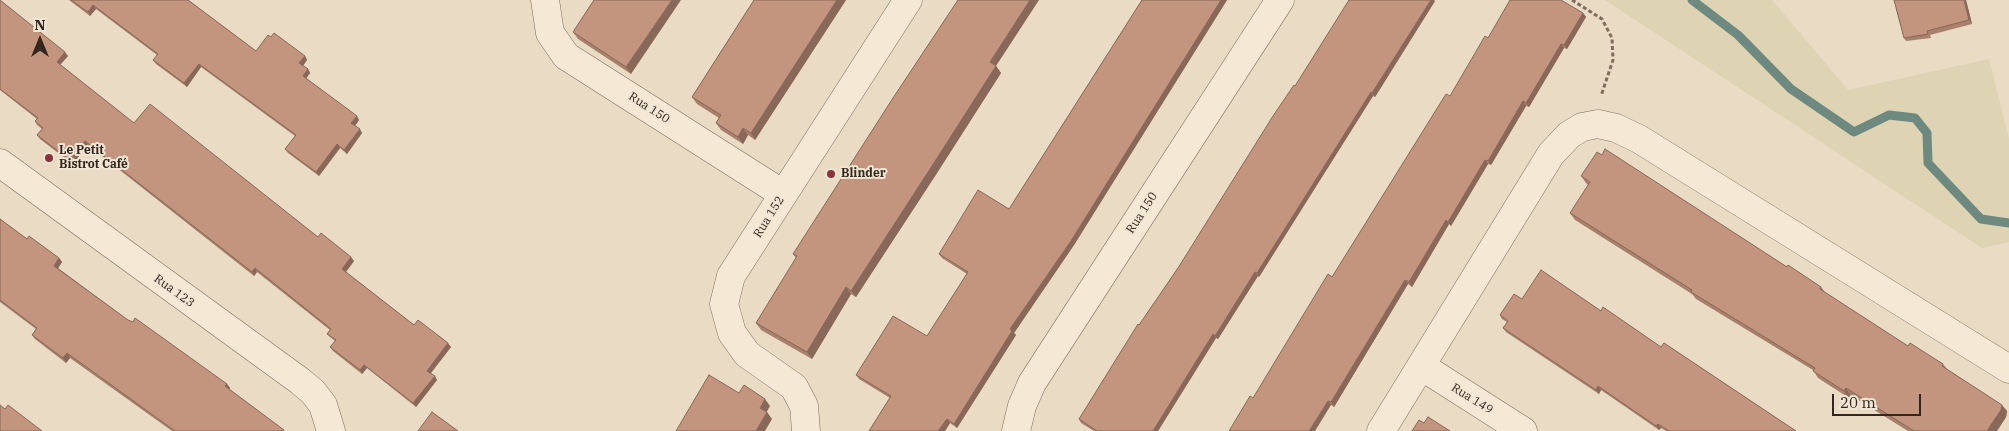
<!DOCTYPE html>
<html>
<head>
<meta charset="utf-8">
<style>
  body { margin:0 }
  #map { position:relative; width:2009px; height:431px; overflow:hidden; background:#e9dbc4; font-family:"IBM Plex Serif",serif }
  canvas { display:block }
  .north { position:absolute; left:15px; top:15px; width:50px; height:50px; -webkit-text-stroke:4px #f1e6d3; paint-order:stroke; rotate:0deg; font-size:14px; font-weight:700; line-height:20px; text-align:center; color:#33271f }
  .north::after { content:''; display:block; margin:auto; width:18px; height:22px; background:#33271f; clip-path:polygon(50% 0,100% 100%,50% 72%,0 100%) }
  .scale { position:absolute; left:1832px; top:394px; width:89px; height:22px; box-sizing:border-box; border:2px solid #33271f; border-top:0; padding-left:6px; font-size:15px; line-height:18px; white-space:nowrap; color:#33271f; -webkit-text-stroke:4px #f1e6d3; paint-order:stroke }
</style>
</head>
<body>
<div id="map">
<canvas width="2009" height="431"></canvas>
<div class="north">N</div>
<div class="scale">20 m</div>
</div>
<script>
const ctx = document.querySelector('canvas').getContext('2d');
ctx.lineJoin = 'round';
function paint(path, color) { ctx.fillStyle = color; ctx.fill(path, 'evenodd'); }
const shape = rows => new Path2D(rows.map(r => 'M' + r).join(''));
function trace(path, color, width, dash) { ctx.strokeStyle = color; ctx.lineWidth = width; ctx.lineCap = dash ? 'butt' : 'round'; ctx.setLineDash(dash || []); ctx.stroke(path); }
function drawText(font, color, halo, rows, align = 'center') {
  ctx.font = font + ' "IBM Plex Serif",serif'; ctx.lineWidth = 4; ctx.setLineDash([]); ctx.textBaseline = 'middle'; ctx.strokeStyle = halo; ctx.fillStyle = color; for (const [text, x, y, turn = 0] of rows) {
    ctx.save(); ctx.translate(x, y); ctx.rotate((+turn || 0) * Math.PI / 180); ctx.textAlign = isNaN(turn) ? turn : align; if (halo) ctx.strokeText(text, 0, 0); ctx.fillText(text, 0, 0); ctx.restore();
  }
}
paint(shape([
  [1605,0,1772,0,1848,90,1989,59,2009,139,2009,242,1982,248]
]), '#ded3b2');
trace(shape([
  [1692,0,1738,35,1791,89,1854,132,1889,115,1915,118,1927,133,1928,163,1981,219,2009,223]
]), '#6e8980', 9);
const minor = shape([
  [545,0,550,33,566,56,783,194],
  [0,163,300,381,313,392,323,405,331,431],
  [1421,366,1523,431],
  [806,431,804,406,794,387,747,354,732,333,724,304,731,276,908,0],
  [1016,431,1022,406,1032,383,1280,0],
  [1381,431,1551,154,1569,135,1582,127,1598,124,1616,128,1639,139,2009,369]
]);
trace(minor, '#816d5c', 29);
trace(shape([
  [1572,0,1602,19,1612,38,1613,60,1601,96]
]), '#816d5c', 3, [4, 2.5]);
trace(minor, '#f5e9d6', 28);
paint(shape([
  [0,0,68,56,60,65,134,123,318,237,354,261,346,272,414,325,451,347,431,373,437,380,416,407,367,368,362,374,333,351,330,347,335,341,330,337,327,334,330,330,257,272,254,276,88,145,76,160,73,158,70,162,40,139,37,135,42,129,37,125,35,121,37,119,0,90],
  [69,0,188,0,256,51,271,37,305,56,307,60,303,66,308,69,310,73,306,78,359,120,355,126,362,133,347,154,340,148,319,176,288,153,285,149,295,136,201,67,187,87,156,64,153,60,157,55,96,9,90,16],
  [594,0,631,74,578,39,573,32],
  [754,0,846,0,755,140,748,135,743,144,721,130,716,123,719,118,697,104,692,97],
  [1142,0,1227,0,1074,245,1014,333,1016,335,957,428,950,423,945,431,869,431,890,398,859,379,856,375,927,336,967,274,942,258,939,254,1009,209],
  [1894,0,1966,0,1972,24,1930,35,1931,38,1906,41,1904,38],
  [1435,1,1375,97,1373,96,1259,277,1258,276,1218,339,1216,338,1158,431,1094,431,1081,423,1079,419,1139,325,1178,268,1295,86],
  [1583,13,1586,17,1567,49,1564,48,1529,107,1526,106,1491,165,1488,164,1451,226,1449,224,1412,287,1408,284,1334,407,1331,405,1253,398,1488,38],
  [996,66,1001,73,937,173,856,297,851,294,812,359,761,330,756,323,796,258,793,254],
  [1581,176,1826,294,1908,346,1943,364,1947,369,2007,411,2006,417,1997,431,1908,431,1850,395,1849,398,1818,378,1813,370,1696,299,1692,294,1575,220,1570,213,1588,185,1586,183],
  [0,219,27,239,59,258,62,262,58,268,128,320,227,384,230,388,229,389,285,431,172,431,70,358,66,363,35,339,32,335,36,329,0,302],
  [1522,299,1601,311,1796,431,1666,431,1661,428,1659,430,1601,390,1599,394,1506,332,1503,328,1507,322,1502,319,1500,315]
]), '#a8806c');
paint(shape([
  [672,0,681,0,631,74,626,67],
  [837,0,846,0,755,140,751,133],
  [1030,0,1039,0,996,66,1001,73,937,173,856,297,851,291,990,62],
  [1221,0,1227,0,1074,245,1014,333,1016,335,957,428,954,424,1010,329],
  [1431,0,1434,0,1435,1,1375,97,1372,93],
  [1964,0,1966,0,1972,24,1969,20],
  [93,5,96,9,90,16,88,12],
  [1583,13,1586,17,1567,49,1564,45],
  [1561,44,1564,48,1529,107,1526,103],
  [65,52,68,56,59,66,57,62],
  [305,56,307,60,302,67,299,63],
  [199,64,201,67,187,87,184,83],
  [308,69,310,73,305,80,303,76],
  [1371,92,1373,96,1259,277,1257,273],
  [1523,101,1526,106,1491,165,1488,161],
  [357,116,359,120,354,127,351,123],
  [743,128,748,135,743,144,738,137],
  [360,129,362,133,347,154,344,150],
  [85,141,88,145,76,160,73,156],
  [337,144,340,148,319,176,316,172],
  [70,154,73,158,70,162,67,158],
  [1485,160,1488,164,1451,226,1448,222],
  [1446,220,1449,224,1412,287,1409,282],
  [351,257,354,261,345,273,342,269],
  [59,258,62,262,57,270,54,266],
  [255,268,257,272,254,276,252,272],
  [1255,272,1258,276,1218,339,1215,336],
  [1405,280,1408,284,1334,407,1331,402],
  [846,287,851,294,812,359,807,352],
  [1821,287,1826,294,1820,289],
  [1213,334,1216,338,1158,431,1153,431],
  [448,343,451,347,430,374,427,371],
  [67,353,70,358,66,363,63,358],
  [364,365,367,368,362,374,360,370],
  [435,376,437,380,416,407,413,403],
  [227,384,230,388,228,391,225,386],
  [1598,386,1601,390,1599,394,1596,390],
  [1846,388,1850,395,1849,398,1844,391],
  [765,399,770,406,765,415,760,408],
  [1328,401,1331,405,1315,431,1309,431],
  [2002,405,2007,411,2006,417,1997,431,1987,431],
  [767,412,772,419,765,431,756,431],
  [947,419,950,423,945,431,938,431],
  [1658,424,1661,428,1659,430,1656,426]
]), '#886858');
const building = shape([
  [0,0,65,52,57,62,134,123,150,104,318,237,321,233,351,257,342,269,414,325,418,320,448,343,427,371,435,376,413,403,364,365,360,370,330,347,336,340,327,334,331,329,255,268,252,272,85,141,73,156,70,154,67,158,37,135,43,128,35,121,38,118,0,89,0,0],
  [71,0,188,0,256,51,268,35,271,37,274,33,305,56,299,63,308,69,303,76,357,116,351,123,360,129,344,150,337,144,316,172,285,149,296,135,199,64,184,83,153,60,158,54,93,5,88,12,71,0],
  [594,0,672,0,626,67,573,32,594,0],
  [754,0,837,0,751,133,743,128,738,137,716,123,721,115,692,97,754,0],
  [958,0,1030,0,990,62,996,66,932,166,851,291,846,287,807,352,756,323,797,256,793,254,893,98,958,0],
  [1142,0,1221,0,1071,241,1010,329,1012,331,954,424,947,419,938,431,869,431,891,396,856,375,893,316,927,336,968,272,939,254,978,190,1009,209,1142,0],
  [1349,0,1431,0,1372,93,1371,92,1257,273,1255,272,1215,336,1213,334,1153,431,1097,431,1079,419,1138,324,1139,325,1178,268,1273,116,1294,85,1295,86,1349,0],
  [1510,0,1561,0,1583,13,1564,45,1561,44,1526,103,1523,101,1488,161,1485,160,1448,222,1446,220,1409,282,1405,280,1331,402,1328,401,1309,431,1229,431,1250,396,1253,398,1328,274,1332,277,1446,94,1450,96,1485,36,1488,38,1510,0],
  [1894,0,1964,0,1969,20,1927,31,1928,34,1904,38,1894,0],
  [1605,149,1787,267,1788,265,1821,287,1820,289,1908,346,1910,343,1943,364,1942,366,2002,405,2001,410,1987,431,1914,431,1846,388,1844,391,1813,371,1815,368,1691,292,1692,290,1570,213,1590,182,1581,176,1597,152,1602,155,1605,149],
  [0,219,27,239,29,236,59,258,54,266,128,320,133,322,135,318,227,384,225,386,284,430,283,431,175,431,67,353,63,358,32,335,37,328,0,300,0,219],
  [1541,270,1601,311,1603,307,1661,347,1664,343,1796,431,1669,431,1658,424,1656,426,1598,386,1596,390,1503,328,1508,321,1500,315,1514,294,1522,299,1541,270],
  [709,375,739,393,744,385,765,399,760,408,767,412,756,431,676,431,709,375],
  [0,405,5,409,8,405,42,431,0,431,0,405],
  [432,412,458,431,418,431,432,412],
  [1428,417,1450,431,1412,431,1419,420,1424,423,1428,417]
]);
paint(building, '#c3957e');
trace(building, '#886858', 1);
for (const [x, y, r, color] of [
  [49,158,5,"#8a333b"],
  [831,174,5,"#8a333b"]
]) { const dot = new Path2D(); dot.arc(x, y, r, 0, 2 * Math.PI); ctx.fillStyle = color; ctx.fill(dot); trace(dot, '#f1e6d3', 2); }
drawText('12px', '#33271f', '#f1e6d3', [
  ["Rua 150",649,108,33],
  ["Rua 150",1142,213,-57],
  ["Rua 152",769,217,-58],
  ["Rua 123",174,291,36],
  ["Rua 149",1472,399,32]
]);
drawText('bold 12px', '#33271f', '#f1e6d3', [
  ["Le Petit",59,151],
  ["Bistrot Café",59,165],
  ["Blinder",841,174]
], 'left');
</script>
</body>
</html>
